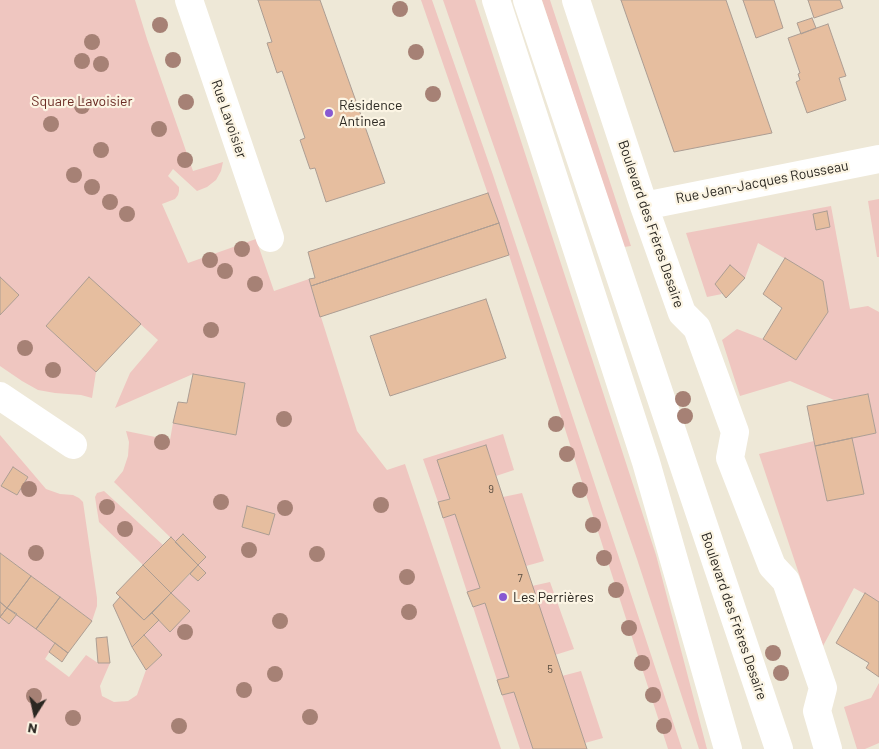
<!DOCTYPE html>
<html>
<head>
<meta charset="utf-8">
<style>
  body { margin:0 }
  #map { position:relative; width:879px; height:749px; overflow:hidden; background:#eee8d7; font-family:Barlow,sans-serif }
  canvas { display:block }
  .north { position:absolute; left:10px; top:689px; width:50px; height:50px; -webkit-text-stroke:4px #fcf5e4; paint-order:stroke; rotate:190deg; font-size:14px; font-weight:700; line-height:20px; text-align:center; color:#2a2721 }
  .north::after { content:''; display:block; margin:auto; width:18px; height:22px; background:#2a2721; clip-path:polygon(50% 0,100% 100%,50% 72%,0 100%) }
</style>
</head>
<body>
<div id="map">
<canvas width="879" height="749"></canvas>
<div class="north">N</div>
</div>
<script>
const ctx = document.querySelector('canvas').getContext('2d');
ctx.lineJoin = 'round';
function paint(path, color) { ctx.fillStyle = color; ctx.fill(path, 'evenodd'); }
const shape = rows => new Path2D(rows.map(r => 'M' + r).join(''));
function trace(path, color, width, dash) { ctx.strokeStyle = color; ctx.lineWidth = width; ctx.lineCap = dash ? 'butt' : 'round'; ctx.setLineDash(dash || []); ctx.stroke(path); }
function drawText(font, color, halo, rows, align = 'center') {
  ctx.font = font + ' Barlow,sans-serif'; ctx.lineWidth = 4.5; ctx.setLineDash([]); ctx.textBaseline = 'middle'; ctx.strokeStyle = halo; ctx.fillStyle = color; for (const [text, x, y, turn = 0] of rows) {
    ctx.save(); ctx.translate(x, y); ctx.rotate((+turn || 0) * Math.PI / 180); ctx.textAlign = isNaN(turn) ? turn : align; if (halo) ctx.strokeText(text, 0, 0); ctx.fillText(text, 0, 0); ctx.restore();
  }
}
paint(shape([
  [0,0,135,0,147,39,193,171,223,162,221,171,216,180,207,187,197,191,173,169,168,176,179,187,179,191,178,195,175,199,162,204,188,263,256,239,274,291,309,279,357,431,387,470,405,464,501,749,0,749,0,617,9,624,17,614,55,643,45,659,69,677,86,655,98,663,110,663,100,686,102,696,114,702,128,701,137,695,146,670,162,655,144,635,159,620,170,631,190,611,171,593,190,574,198,581,206,573,198,565,206,557,183,534,175,542,114,482,123,471,128,456,129,442,126,431,170,440,173,423,236,435,245,384,193,374,115,408,130,373,158,340,89,278,46,326,96,372,92,398,81,395,55,393,38,390,22,381,0,366],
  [421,0,432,0,493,175,682,749,668,749,509,255],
  [443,0,475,0,656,555,707,749,699,749,637,559],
  [542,0,550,0,631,246,624,247],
  [879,199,879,257,877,257,868,201],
  [831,206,850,309,868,306,879,312,879,602,854,588,823,646,759,454,814,441,827,501,863,494,852,438,876,433,868,394,834,400,790,381,740,396,722,340,737,329,763,339,796,360,828,312,823,281,758,243,745,278,715,283,722,294,707,297,686,233],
  [503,434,514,470,496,476,485,445,438,460,450,499,438,502,423,459],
  [0,435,46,489,60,494,73,495,79,498,83,502,97,598,97,606,92,621,0,553],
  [13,468,28,477,17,495,1,485],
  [104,491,163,545,143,565,99,522,95,497,97,493],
  [522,493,544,561,526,566,503,497],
  [455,514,480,588,467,592,443,518],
  [550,582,574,649,555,655,532,586],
  [485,603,509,677,497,680,473,607],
  [581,671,603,738,585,743,562,676],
  [879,683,879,743,865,749,857,749,844,707,871,698],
  [514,692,533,749,520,749,502,695]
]), '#efc6c0');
const building = shape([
  [258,0,320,0,385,183,326,202,315,168,310,169,300,140,305,138,282,71,277,73,267,43,272,42,258,0],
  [621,0,726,0,772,133,674,152,621,0],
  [743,0,774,0,783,28,756,38,743,0],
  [808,0,840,0,843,8,814,18,808,0],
  [812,18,816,28,801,34,797,23,812,18],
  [828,24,846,76,839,78,846,100,807,113,796,82,800,80,798,74,800,73,788,38,828,24],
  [488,193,499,223,311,286,309,279,315,278,308,252,488,193],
  [827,211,830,227,816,230,813,214,827,211],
  [499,223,509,255,320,317,311,286,499,223],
  [785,258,823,281,828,312,796,360,763,339,782,308,763,294,785,258],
  [730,265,745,278,726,298,715,284,730,265],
  [0,277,19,295,0,315,0,277],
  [89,277,141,324,96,372,46,326,89,277],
  [486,299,506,358,390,396,370,336,486,299],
  [193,374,245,383,236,435,173,423,178,402,187,403,193,374],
  [868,394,876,433,815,446,807,406,868,394],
  [852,438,864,494,827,501,815,446,852,438],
  [486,445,496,476,587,749,533,749,514,692,502,695,497,680,509,677,485,603,473,607,467,592,480,588,455,514,443,518,438,502,450,499,437,460,486,445],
  [13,467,28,477,17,495,1,486,13,467],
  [247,506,275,514,269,535,242,527,247,506],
  [183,534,206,557,198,565,175,542,183,534],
  [171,537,198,565,171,593,143,565,171,537],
  [0,553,31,576,7,608,0,602,0,553],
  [143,565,171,593,144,620,116,593,143,565],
  [198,565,206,573,198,581,190,574,198,565],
  [31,576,60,597,36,629,7,608,31,576],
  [171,593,190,611,170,632,152,613,171,593],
  [865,593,879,602,879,677,866,668,869,663,836,643,865,593],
  [60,597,92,621,68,653,36,629,60,597],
  [120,597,144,620,152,613,159,620,132,647,113,605,120,597],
  [0,602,7,608,0,617,0,602],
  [7,608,17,614,9,624,0,617,7,608],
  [144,635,162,655,146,670,132,647,144,635],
  [107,637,110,663,98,663,96,638,107,637],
  [55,643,68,653,62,662,49,652,55,643]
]);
paint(building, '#e6be9f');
trace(building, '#ac9d93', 1);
trace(shape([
  [189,0,270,238],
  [576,0,644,206,682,313,697,328,735,432,730,458,772,566,786,581,823,688,817,711,828,749],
  [644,206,879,159],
  [0,396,73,445]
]), '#fff', 28);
trace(shape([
  [496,0,646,462,728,749],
  [527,0,779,749]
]), '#fff', 28);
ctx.fillStyle = '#a68175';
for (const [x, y] of [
  [400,9],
  [160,25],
  [92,42],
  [416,52],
  [173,60],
  [82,61],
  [101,64],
  [433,94],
  [186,102],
  [82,106],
  [51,124],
  [159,129],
  [101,150],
  [185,160],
  [74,175],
  [92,187],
  [110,202],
  [127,214],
  [242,249],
  [210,260],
  [225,271],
  [255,284],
  [211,330],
  [25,348],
  [53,370],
  [683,399],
  [685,416],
  [284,419],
  [556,424],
  [162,442],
  [567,454],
  [29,489],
  [580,490],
  [221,502],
  [381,505],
  [107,507],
  [285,508],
  [593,525],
  [125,529],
  [249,550],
  [36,553],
  [317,554],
  [604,558],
  [407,577],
  [616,590],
  [409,612],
  [280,621],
  [629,628],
  [185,632],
  [773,653],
  [642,663],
  [781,673],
  [275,674],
  [244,690],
  [653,695],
  [34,696],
  [310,717],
  [73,718],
  [179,726],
  [664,726]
]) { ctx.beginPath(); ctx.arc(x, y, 8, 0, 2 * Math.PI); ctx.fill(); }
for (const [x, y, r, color] of [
  [329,113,5,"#8759d2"],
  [503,597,5,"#8759d2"]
]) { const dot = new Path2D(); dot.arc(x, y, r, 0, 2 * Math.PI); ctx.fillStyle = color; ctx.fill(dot); trace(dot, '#fcf5e4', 2); }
drawText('11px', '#594d40', null, [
  ["9",491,489],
  ["7",520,578],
  ["5",550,669]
]);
drawText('14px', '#6b2c25', '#fcf5e4', [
  ["Square Lavoisier",82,101]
]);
drawText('14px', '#2a2721', '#fcf5e4', [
  ["Résidence",339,105],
  ["Antinea",339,121],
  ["Les Perrières",513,597]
], 'left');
drawText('14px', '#2a2721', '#fcf5e4', [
  ["Rue Lavoisier",229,119,71],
  ["Rue Jean-Jacques Rousseau",762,182,-11],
  ["Boulevard des Frères Desaire",651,224,71],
  ["Boulevard des Frères Desaire",734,616,71]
]);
</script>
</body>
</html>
